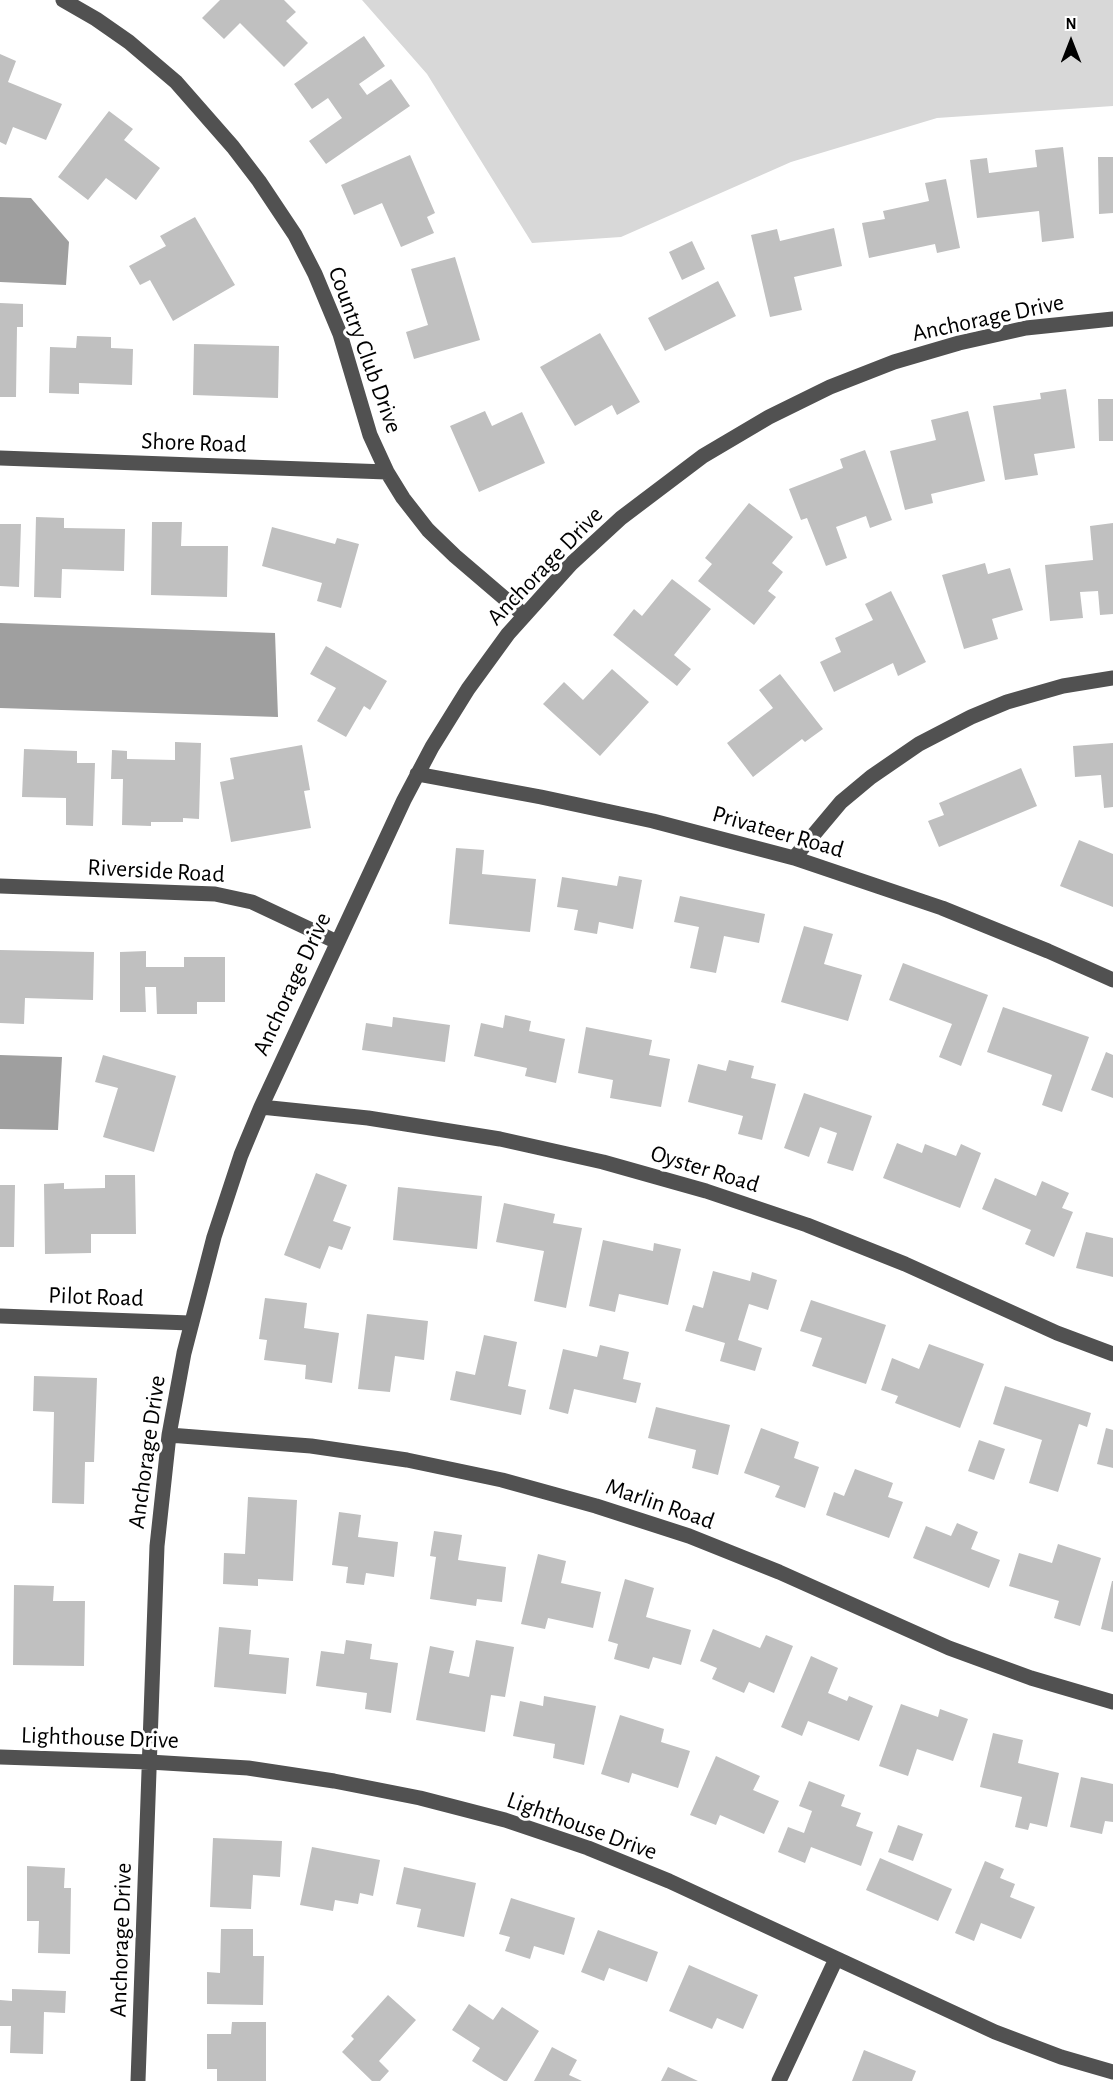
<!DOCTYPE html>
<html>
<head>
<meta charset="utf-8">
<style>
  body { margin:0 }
  #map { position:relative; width:1113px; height:2081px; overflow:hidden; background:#fff; font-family:"Alegreya Sans",sans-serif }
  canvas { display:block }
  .north { position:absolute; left:1041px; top:12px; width:60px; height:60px; -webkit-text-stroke:4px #fff; paint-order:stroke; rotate:0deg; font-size:16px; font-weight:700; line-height:24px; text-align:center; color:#000 }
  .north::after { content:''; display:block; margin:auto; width:21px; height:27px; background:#000; clip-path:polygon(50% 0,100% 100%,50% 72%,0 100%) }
</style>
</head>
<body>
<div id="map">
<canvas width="1113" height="2081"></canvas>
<div class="north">N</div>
</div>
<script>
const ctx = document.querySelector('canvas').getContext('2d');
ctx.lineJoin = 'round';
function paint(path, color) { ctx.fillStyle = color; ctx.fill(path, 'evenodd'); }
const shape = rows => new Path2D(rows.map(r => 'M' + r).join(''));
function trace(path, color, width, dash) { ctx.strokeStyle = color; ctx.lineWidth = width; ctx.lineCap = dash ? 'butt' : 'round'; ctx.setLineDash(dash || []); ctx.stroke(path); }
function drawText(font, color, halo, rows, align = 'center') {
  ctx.font = font + ' "Alegreya Sans",sans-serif'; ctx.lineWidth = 6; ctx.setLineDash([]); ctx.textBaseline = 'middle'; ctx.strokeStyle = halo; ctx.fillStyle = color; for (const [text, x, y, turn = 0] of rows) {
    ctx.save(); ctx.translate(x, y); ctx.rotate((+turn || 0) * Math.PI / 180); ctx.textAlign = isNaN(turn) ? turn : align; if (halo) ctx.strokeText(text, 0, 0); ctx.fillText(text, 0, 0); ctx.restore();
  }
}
paint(shape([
  [362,0,1113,0,1113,106,937,118,791,162,621,237,532,243,427,74]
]), '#d8d8d8');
paint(shape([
  [0,197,31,198,69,242,66,285,0,282],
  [0,623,275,633,278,717,0,708],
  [0,1055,62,1057,58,1130,0,1129]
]), '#9f9f9f');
paint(shape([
  [220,0,284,0,296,12,286,21,308,43,284,67,240,23,224,39,202,18],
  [364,36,385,66,359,84,367,95,391,79,410,106,326,164,309,141,342,118,328,98,312,109,294,84],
  [0,54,16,61,8,82,62,104,46,140,13,127,6,145,0,142],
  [109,111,133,129,124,140,160,168,136,200,106,178,88,200,58,177],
  [1063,147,1074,238,1042,242,1039,211,977,218,970,160,987,158,989,173,1037,167,1035,150],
  [410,155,435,213,427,217,434,233,401,247,382,203,354,215,341,185],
  [1098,157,1113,157,1113,213,1099,214],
  [946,179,960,248,937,253,935,244,869,258,862,223,885,219,883,211,929,201,925,183],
  [195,217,235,285,173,321,150,280,140,285,129,266,166,246,160,236],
  [834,228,842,266,794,277,802,310,770,317,751,235,777,229,780,241],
  [692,241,705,269,682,280,669,252],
  [455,257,480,340,414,359,406,332,428,325,411,269],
  [718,281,736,316,665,351,648,318],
  [0,303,23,304,23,327,17,327,16,397,0,397],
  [600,333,640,402,617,415,612,405,575,426,540,367],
  [77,336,111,337,111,348,133,349,132,385,79,383,79,394,49,393,50,347,76,348],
  [194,344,279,346,278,398,193,395],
  [1066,389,1075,448,1034,454,1038,475,1005,480,993,406,1041,399,1040,393],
  [1098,399,1113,399,1113,441,1099,441],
  [485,411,492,426,522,412,545,463,479,492,450,426],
  [968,411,985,481,931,494,933,503,905,510,890,451,936,440,931,420],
  [865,450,892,520,870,528,866,516,836,527,847,558,826,566,807,518,801,520,789,489,843,468,840,459],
  [749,503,793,537,772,563,783,572,768,591,776,597,754,625,698,581,712,564,705,558],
  [36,517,64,518,64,528,125,529,124,571,62,569,61,598,34,597],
  [152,522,182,522,181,546,228,546,227,597,151,595],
  [1113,523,1113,614,1100,615,1098,591,1080,592,1083,618,1050,621,1045,565,1093,560,1090,526],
  [0,524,21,524,19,587,0,586],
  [272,527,335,544,337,538,359,544,341,608,317,601,322,583,262,566],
  [985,563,988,574,1010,568,1023,610,992,619,998,639,964,649,942,575],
  [672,579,711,609,674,655,691,669,677,686,613,635,634,609,642,616],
  [891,591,926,662,898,676,893,663,834,692,820,662,841,652,835,638,873,620,865,604],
  [326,646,387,681,370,710,364,706,346,737,317,721,336,688,310,674],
  [612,669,649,702,600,756,543,704,564,682,583,700],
  [780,674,823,729,805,742,802,739,753,777,727,743,773,708,759,690],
  [175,742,201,743,199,819,183,818,183,822,151,822,151,826,122,825,123,779,111,779,112,750,127,751,127,759,175,760],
  [1113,743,1113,807,1104,808,1101,775,1075,777,1073,746],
  [302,745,310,790,304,791,311,828,231,842,220,782,234,779,230,758],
  [24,749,77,751,77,763,95,763,93,826,66,825,66,798,22,797],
  [1021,768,1037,806,939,847,928,821,944,815,939,803],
  [1079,840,1113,854,1113,907,1060,886],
  [456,848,484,850,482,874,536,879,530,932,449,924],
  [619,876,642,880,633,929,599,922,597,934,574,930,578,910,557,907,562,877,617,886],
  [680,896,765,914,759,943,724,936,716,973,690,968,699,927,674,922],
  [804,926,833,934,824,964,862,975,848,1021,781,1002],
  [0,950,94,952,93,1000,25,998,24,1024,0,1023],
  [146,951,146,967,184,967,184,957,225,957,225,1002,197,1002,197,1014,157,1014,156,987,145,987,146,1012,120,1012,120,952],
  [903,963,988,995,961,1066,939,1057,952,1024,889,1000],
  [1003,1007,1089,1037,1062,1112,1042,1105,1052,1075,987,1052],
  [505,1015,531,1021,529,1031,565,1039,556,1083,525,1076,527,1068,474,1056,481,1023,503,1028],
  [393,1017,450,1025,445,1062,362,1050,366,1023,392,1027],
  [586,1027,652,1040,649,1055,670,1059,661,1107,610,1098,613,1080,578,1073],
  [1106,1052,1113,1055,1113,1098,1091,1090],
  [103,1055,176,1076,154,1152,103,1137,118,1088,95,1082],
  [729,1060,754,1066,751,1078,776,1084,762,1140,738,1134,743,1116,688,1102,698,1064,726,1071],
  [804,1093,872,1116,853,1171,827,1163,837,1133,820,1127,809,1157,784,1148],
  [897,1143,922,1153,925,1144,956,1156,961,1144,981,1153,960,1208,883,1178],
  [316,1173,347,1185,333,1221,351,1227,342,1250,329,1246,320,1269,284,1255],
  [105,1175,135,1175,136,1234,91,1234,91,1253,45,1254,44,1184,64,1183,64,1189,105,1188],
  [995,1178,1036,1196,1042,1181,1069,1193,1062,1208,1073,1212,1054,1257,1025,1244,1031,1230,982,1209],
  [0,1185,15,1185,14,1247,0,1247],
  [398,1187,482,1196,477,1249,393,1240],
  [504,1203,555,1214,553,1223,582,1228,566,1308,534,1301,544,1251,496,1242],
  [1086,1232,1113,1238,1113,1277,1076,1268],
  [603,1240,653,1251,654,1243,681,1249,668,1305,619,1294,615,1312,589,1306],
  [713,1271,750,1281,752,1272,777,1280,768,1310,749,1304,738,1340,762,1348,755,1371,720,1361,725,1343,685,1331,693,1305,703,1308],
  [265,1298,307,1303,304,1328,339,1333,332,1383,305,1379,306,1365,264,1360,267,1340,259,1339],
  [811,1300,886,1325,866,1384,812,1366,822,1338,800,1331],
  [367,1314,428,1321,424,1360,395,1356,390,1392,358,1389],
  [484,1335,517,1342,508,1386,526,1390,521,1415,450,1400,456,1371,475,1375],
  [929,1344,984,1364,960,1428,895,1403,898,1396,881,1390,892,1358,919,1369],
  [600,1345,629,1352,623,1379,641,1383,636,1403,574,1389,568,1414,549,1409,563,1349,597,1357],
  [34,1376,97,1378,94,1462,85,1462,84,1504,52,1503,54,1412,33,1411],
  [1005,1386,1091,1413,1087,1427,1079,1424,1058,1492,1029,1483,1042,1440,993,1424],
  [656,1407,730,1425,718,1475,692,1468,696,1450,648,1438],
  [761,1428,799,1442,794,1458,819,1467,805,1508,775,1497,780,1486,744,1473],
  [1106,1428,1113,1430,1113,1468,1097,1464],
  [979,1440,1005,1449,994,1480,968,1471],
  [855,1469,893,1483,888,1497,903,1502,889,1538,826,1515,834,1492,844,1496],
  [248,1497,297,1500,293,1581,258,1579,258,1586,223,1584,224,1553,245,1554],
  [339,1512,361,1515,358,1537,398,1542,394,1577,366,1573,364,1585,346,1583,348,1567,332,1565],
  [957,1523,978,1532,971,1549,1000,1560,989,1588,913,1558,926,1526,951,1536],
  [434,1531,462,1535,458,1560,506,1567,502,1602,477,1599,476,1606,430,1599,436,1557,430,1556],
  [1058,1544,1101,1558,1080,1626,1054,1618,1059,1601,1009,1586,1019,1553,1052,1563],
  [538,1554,566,1561,561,1583,601,1592,593,1628,548,1618,545,1629,521,1624],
  [625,1579,654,1588,646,1617,691,1630,681,1665,653,1657,649,1669,614,1659,618,1644,608,1641],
  [1112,1581,1113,1581,1113,1632,1101,1629],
  [14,1585,54,1586,53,1601,85,1601,84,1666,13,1665],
  [219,1627,251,1630,249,1654,289,1658,286,1694,214,1687],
  [713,1629,760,1648,766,1635,793,1646,774,1693,749,1682,744,1693,712,1679,717,1668,700,1661],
  [346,1640,372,1644,370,1659,398,1663,391,1713,365,1709,367,1693,316,1686,321,1651,344,1654],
  [476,1640,514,1647,505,1697,491,1695,485,1732,416,1720,430,1646,454,1651,449,1673,469,1677],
  [811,1656,838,1668,828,1693,847,1701,849,1696,873,1706,859,1741,808,1721,802,1736,781,1727],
  [544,1696,596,1706,584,1765,553,1758,555,1744,513,1736,520,1701,543,1706],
  [901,1704,938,1717,940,1709,968,1719,953,1761,917,1749,908,1776,879,1766],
  [620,1715,664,1729,661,1742,690,1751,678,1788,632,1773,629,1783,601,1774],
  [993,1733,1023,1740,1018,1763,1059,1773,1047,1827,1030,1823,1028,1830,1015,1827,1022,1797,980,1787],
  [716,1756,760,1776,753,1790,779,1801,764,1834,720,1815,716,1825,690,1815],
  [1081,1777,1113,1784,1113,1822,1105,1821,1102,1834,1070,1827],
  [809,1781,845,1795,841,1806,861,1813,856,1826,873,1832,861,1866,811,1847,805,1863,778,1852,788,1827,804,1833,812,1811,799,1806],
  [898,1825,923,1834,913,1861,888,1852],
  [213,1838,282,1841,280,1877,253,1875,251,1909,210,1907],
  [312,1847,380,1860,373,1896,360,1893,358,1904,335,1900,333,1911,300,1905],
  [880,1858,952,1889,938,1921,866,1890],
  [985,1861,1004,1869,1000,1878,1015,1884,1010,1897,1035,1907,1021,1939,981,1923,974,1941,955,1933],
  [27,1866,65,1868,64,1888,71,1888,70,1954,38,1953,39,1921,27,1921],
  [404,1867,476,1883,464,1937,417,1927,421,1909,396,1904],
  [511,1898,575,1918,564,1955,534,1946,530,1959,505,1951,510,1937,499,1934],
  [221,1929,253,1929,253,1956,264,1956,263,2005,207,2004,207,1972,220,1973],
  [598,1930,658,1952,647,1982,609,1968,604,1981,581,1972],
  [689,1965,758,1995,743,2029,717,2018,712,2029,669,2011],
  [12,1989,66,1991,65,2013,44,2012,43,2054,10,2053,11,2026,0,2026,0,2000,12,2001],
  [388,1995,416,2020,379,2061,389,2071,380,2081,372,2081,342,2052,354,2039,351,2036],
  [469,2004,493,2020,502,2007,539,2031,507,2081,504,2081,472,2061,480,2048,452,2030],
  [232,2022,266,2022,266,2081,217,2081,217,2069,207,2069,207,2034,231,2034],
  [552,2047,577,2060,569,2075,582,2081,534,2081],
  [864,2050,916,2071,912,2081,852,2081],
  [668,2067,698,2081,661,2081]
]), '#c0c0c0');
trace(shape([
  [63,0,96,19,129,42,176,82,233,147,259,181,295,235,315,274,340,334,370,435,387,472,403,498,428,530,455,556,524,615],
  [0,458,387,472],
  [417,774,541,797,653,821,794,858,942,908,1048,951,1113,980],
  [794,858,841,802,871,777,919,744,971,717,1007,702,1063,686,1113,678],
  [0,886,215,894,252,902,337,942],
  [261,1107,368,1118,500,1139,603,1162,706,1191,807,1225,905,1264,1057,1333,1113,1354],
  [0,1316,190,1323],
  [169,1435,311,1446,407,1460,502,1480,596,1506,689,1536,779,1572,949,1648,1031,1678,1113,1702],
  [0,1757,149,1762,248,1768,334,1781,420,1798,505,1820,588,1848,669,1881,995,2032,1061,2057,1113,2072],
  [138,2081,157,1546,169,1435,184,1353,214,1237,241,1155,261,1107,404,800,432,747,468,689,508,634,571,564,621,518,703,456,769,417,830,387,894,362,959,343,1026,328,1113,319],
  [779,2081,836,1959]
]), '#515151', 15);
drawText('24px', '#000', '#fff', [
  ["Anchorage Drive",988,318,-12],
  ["Country Club Drive",365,350,70],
  ["Shore Road",194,443,2],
  ["Anchorage Drive",545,566,-46],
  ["Privateer Road",778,832,16],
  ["Riverside Road",156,871,3],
  ["Anchorage Drive",292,984,-65],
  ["Oyster Road",705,1169,17],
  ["Pilot Road",96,1297,2],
  ["Anchorage Drive",147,1452,-82],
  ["Marlin Road",660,1504,19],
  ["Lighthouse Drive",100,1738,2],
  ["Lighthouse Drive",582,1826,20],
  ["Anchorage Drive",121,1940,-88]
]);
</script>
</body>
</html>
